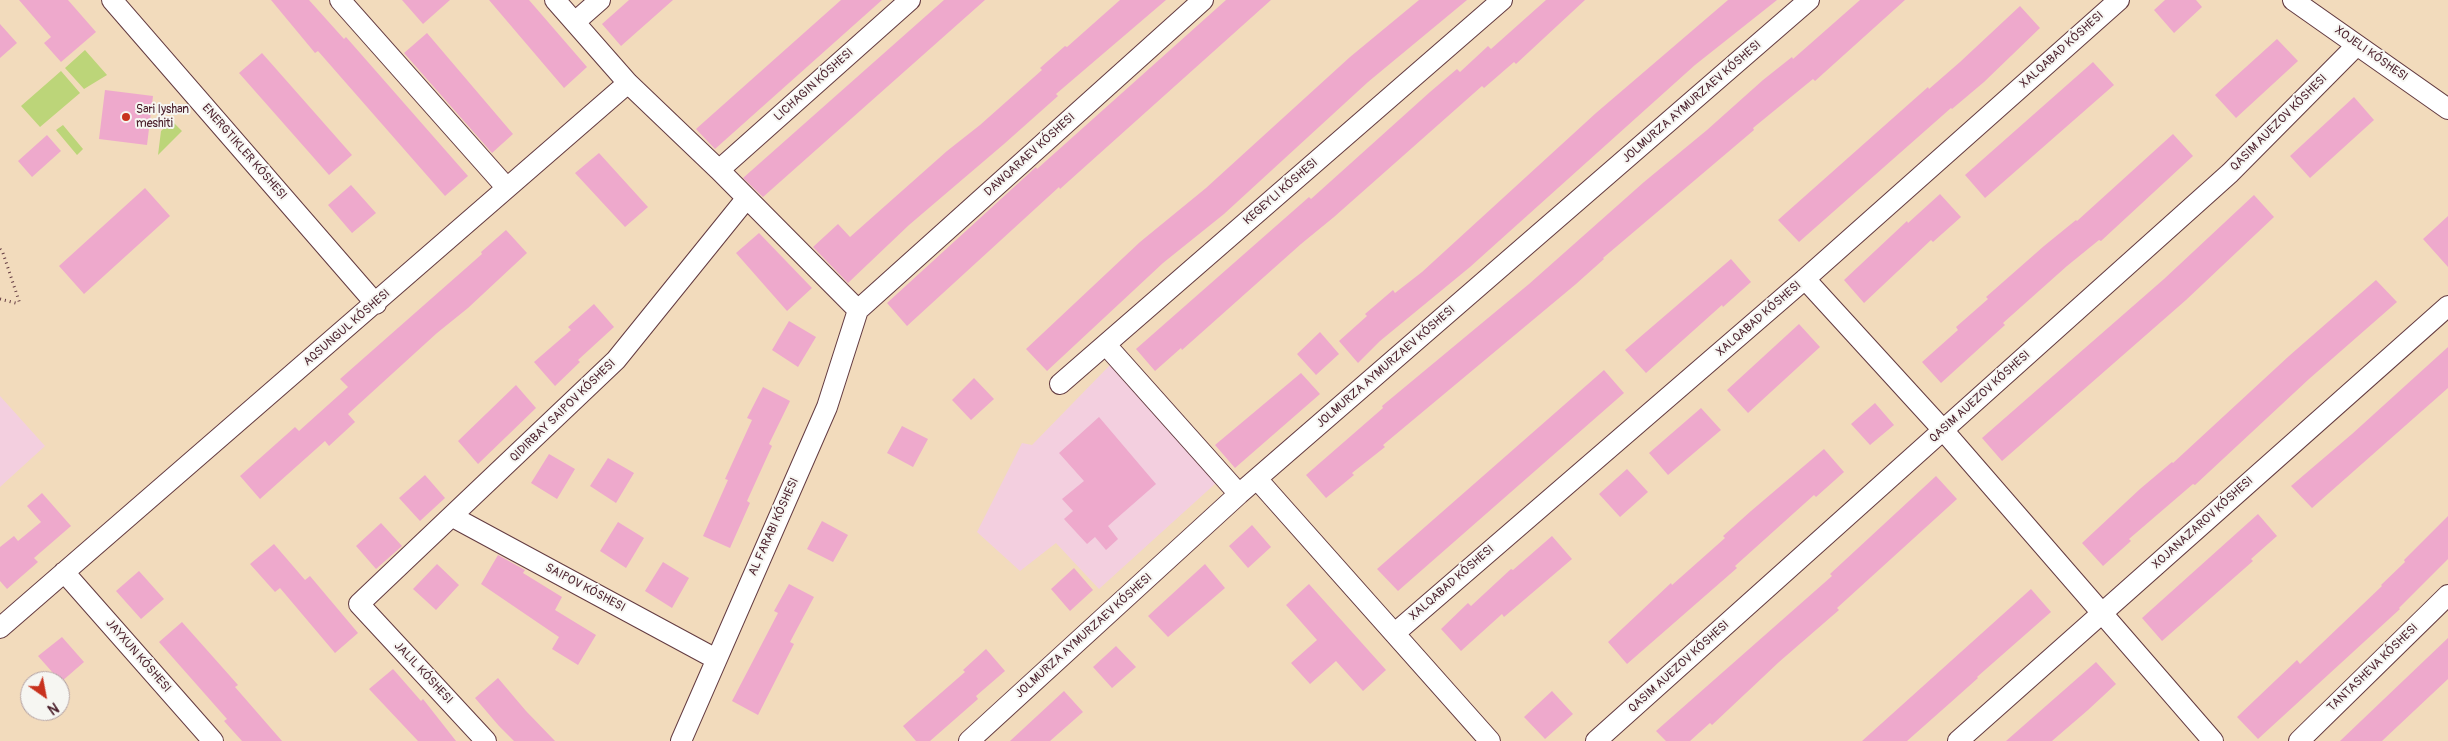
<!DOCTYPE html>
<html>
<head>
<meta charset="utf-8">
<style>
  body { margin:0 }
  #map { position:relative; width:2448px; height:741px; overflow:hidden; background:#f2dbbc; font-family:Pangolin,sans-serif }
  canvas { display:block }
  .north { position:absolute; left:20px; top:671px; width:50px; height:50px; box-sizing:border-box; background:#f6f6f2; border:1px solid #b1a0a2; border-radius:50%; rotate:147deg; font-size:14px; font-weight:700; line-height:20px; text-align:center; color:#4a1f2b }
  .north::after { content:''; display:block; margin:auto; width:18px; height:22px; background:#c8321e; clip-path:polygon(50% 0,100% 100%,50% 72%,0 100%) }
</style>
</head>
<body>
<div id="map">
<canvas width="2448" height="741"></canvas>
<div class="north">N</div>
</div>
<script>
const ctx = document.querySelector('canvas').getContext('2d');
ctx.lineJoin = 'round';
function paint(path, color) { ctx.fillStyle = color; ctx.fill(path, 'evenodd'); }
const shape = rows => new Path2D(rows.map(r => 'M' + r).join(''));
function trace(path, color, width, dash) { ctx.strokeStyle = color; ctx.lineWidth = width; ctx.lineCap = dash ? 'butt' : 'round'; ctx.setLineDash(dash || []); ctx.stroke(path); }
function drawText(font, color, halo, rows, align = 'center') {
  ctx.font = font + ' Pangolin,sans-serif'; ctx.lineWidth = 4; ctx.setLineDash([]); ctx.textBaseline = 'middle'; ctx.strokeStyle = halo; ctx.fillStyle = color; for (const [text, x, y, turn = 0] of rows) {
    ctx.save(); ctx.translate(x, y); ctx.rotate((+turn || 0) * Math.PI / 180); ctx.textAlign = isNaN(turn) ? turn : align; if (halo) ctx.strokeText(text, 0, 0); ctx.fillText(text, 0, 0); ctx.restore();
  }
}
paint(shape([
  [1110,365,1216,483,1099,589,1056,543,1020,571,977,532,1022,443,1032,445],
  [0,396,45,446,0,487]
]), '#f3cfdf');
paint(shape([
  [85,50,107,75,84,89,65,68],
  [61,71,80,93,40,127,21,106],
  [172,121,182,131,158,155,161,131],
  [63,125,83,149,77,155,56,130]
]), '#bcd579');
paint(shape([
  [19,0,68,0,96,32,61,62,44,43,51,37],
  [271,0,309,0,344,39,346,37,468,176,445,196,318,51,315,53],
  [402,0,450,0,423,24],
  [489,0,529,0,587,67,564,88],
  [629,0,673,0,621,46,602,24],
  [841,0,882,0,715,149,696,129],
  [944,0,985,0,763,197,743,178],
  [1120,0,1166,0,1056,94,1058,96,1004,144,909,225,848,283,813,247,838,224,850,237,947,151,980,125,1042,70,1040,68,1065,46,1067,47],
  [1226,0,1271,0,1060,189,1059,187,907,326,887,303,1036,167,1037,169],
  [1419,0,1467,0,1368,82,1224,214,1163,263,1047,371,1026,349,1140,242,1206,188,1350,57],
  [1546,0,1585,0,1516,64,1514,62,1484,88,1482,86,1334,217,1301,244,1182,350,1181,348,1155,371,1136,349,1309,197,1311,199,1430,92,1457,69,1460,72,1488,46,1491,49],
  [1728,0,1777,0,1695,65,1470,267,1380,341,1358,363,1339,341,1367,316,1365,314,1393,290,1395,293,1422,272,1596,113],
  [1860,0,1905,0,1815,81,1813,79,1753,128,1754,130,1603,258,1604,259,1576,284,1383,445,1385,447,1352,473,1354,475,1326,498,1306,475,1383,408,1382,406,1529,284,1644,182,1707,130,1763,80,1792,57,1793,59],
  [2165,0,2196,0,2202,7,2174,33,2154,10],
  [2020,6,2040,28,1984,82,1952,109,1951,108,1799,242,1778,220,1928,87,1929,89,1960,62],
  [0,24,17,43,0,58],
  [427,33,513,134,492,153,404,53],
  [2277,39,2298,61,2236,118,2215,95],
  [262,53,352,155,329,175,239,73],
  [2093,62,2114,85,1985,198,1965,175],
  [105,90,153,96,147,145,99,139],
  [2354,97,2374,120,2310,178,2290,156],
  [2173,134,2193,156,2101,241,2099,240,2067,266,2003,323,2005,325,1941,383,1922,362,1958,330,1956,327,1988,299,1986,297,2044,246,2076,220,2077,221],
  [47,135,61,151,32,177,18,161],
  [599,153,648,207,625,227,575,173],
  [351,185,376,213,352,233,328,205],
  [145,188,170,216,84,294,59,266],
  [1940,194,1961,217,1933,242,1931,240,1864,303,1844,280,1907,221,1908,223],
  [2254,195,2274,217,2186,300,2002,461,1982,438,2164,279],
  [2448,216,2448,267,2423,239],
  [506,230,527,253,468,308,437,333,348,414,355,422,329,446,325,441,260,499,240,476,295,427,299,431,348,387,340,379,482,254,481,252],
  [759,233,812,288,787,311,736,253],
  [1731,259,1751,282,1723,307,1722,305,1646,373,1625,350],
  [2376,280,2397,302,2309,379,2195,485,2193,484,2129,539,2131,541,2103,566,2082,543,2140,489,2172,462,2173,463,2289,356],
  [594,304,614,327,578,360,580,362,555,386,534,362,571,330,568,327],
  [789,321,816,337,798,367,772,350],
  [1799,324,1820,347,1748,413,1727,390],
  [1320,332,1339,354,1316,375,1297,354],
  [2448,347,2448,388,2312,508,2291,486,2352,434],
  [1604,370,1624,393,1398,591,1377,569],
  [1301,373,1320,394,1235,468,1215,445],
  [974,378,994,399,971,420,952,400],
  [516,385,536,408,478,464,458,441],
  [763,387,790,401,769,444,772,446,747,501,750,503,730,548,703,536,728,480,725,479,752,420,747,418],
  [1875,403,1894,425,1870,445,1851,424],
  [1701,408,1721,430,1668,475,1649,453],
  [1099,417,1156,484,1108,526,1118,539,1106,550,1095,537,1087,544,1064,519,1073,511,1062,499,1084,481,1059,453],
  [902,426,928,439,913,467,887,453],
  [1824,449,1844,472,1816,497,1814,495,1735,566,1737,568,1627,664,1608,642,1671,583,1672,585,1725,538,1723,536,1751,511],
  [549,454,575,469,557,499,531,483],
  [608,458,634,473,616,503,590,486],
  [1627,469,1648,492,1620,517,1599,494],
  [425,475,445,498,420,521,399,498],
  [1936,476,1957,499,1837,608,1839,610,1779,662,1712,725,1710,723,1690,741,1666,741,1656,731,1832,576,1830,574],
  [42,493,71,526,34,558,38,562,7,589,0,581,0,547,14,536,18,541,41,522,27,506],
  [2258,514,2277,536,2251,559,2253,561,2162,641,2142,618],
  [2448,516,2448,559,2399,608,2400,609,2258,739,2237,717,2297,660,2300,664,2382,586,2381,585,2405,562,2404,560],
  [822,521,848,535,833,562,807,549],
  [618,522,644,538,626,568,600,551],
  [381,523,402,546,376,569,356,546],
  [1252,525,1271,547,1248,568,1229,546],
  [1552,536,1572,559,1504,617,1502,614,1461,651,1441,629,1468,603,1471,606,1511,569,1513,570],
  [274,544,305,580,310,576,358,633,335,653,280,588,275,592,250,564],
  [498,555,525,570,523,573,562,597,555,610,596,635,578,665,552,649,559,637,481,584],
  [663,562,689,578,672,608,645,591],
  [437,564,459,585,436,610,413,589],
  [1205,564,1225,588,1168,637,1148,616],
  [1074,568,1093,590,1070,611,1051,589],
  [139,571,164,599,141,619,116,591],
  [789,584,814,597,790,642,794,644,758,715,732,701,778,613,774,611],
  [1309,584,1386,670,1363,691,1336,661,1310,684,1291,663,1317,640,1286,605],
  [2031,589,2051,612,1977,677,1978,678,1950,703,1907,741,1862,741],
  [182,622,238,685,235,687,282,741,242,741,224,721,227,719,159,642],
  [62,637,84,662,61,682,38,656],
  [2448,638,2448,679,2382,741,2340,741],
  [1116,646,1136,667,1112,688,1093,667],
  [986,649,1005,671,976,696,978,699,930,741,916,741,903,726,965,672,963,670],
  [2096,662,2116,684,2088,710,2052,741,2006,741],
  [393,669,421,701,423,699,456,741,418,741,369,689],
  [498,678,526,711,555,741,514,741,499,726,475,698],
  [1064,691,1083,712,1050,741,1010,741],
  [1552,691,1573,714,1545,739,1524,717]
]), '#eea9cc');
const minor = shape([
  [112,0,376,304],
  [340,0,506,187],
  [555,0,628,83,719,170,858,310],
  [2293,0,2448,109],
  [575,22,600,0],
  [719,170,910,0],
  [1805,279,1943,430,2213,741],
  [1106,345,1239,494],
  [1060,384,1502,0],
  [1257,479,1490,741],
  [453,517,716,659],
  [64,572,213,741],
  [0,628,628,83],
  [1395,633,1805,279,2119,0],
  [486,741,359,604,616,360,746,199],
  [681,741,827,407,858,310,1203,0],
  [969,741,1239,494,1809,0],
  [1596,741,2230,173,2357,45],
  [1958,741,2448,306],
  [2299,741,2448,595]
]);
trace(minor, '#633b41', 22);
trace(shape([
  [0,249,3,253,20,304],
  [0,299,19,304]
]), '#633b41', 3, [1, 4]);
trace(minor, '#fff', 20);
for (const [x, y, r, color] of [
  [126,117,5,"#c8321e"]
]) { const dot = new Path2D(); dot.arc(x, y, r, 0, 2 * Math.PI); ctx.fillStyle = color; ctx.fill(dot); trace(dot, '#f6f6f2', 2); }
drawText('12px', '#4a1f2b', '#f6f6f2', [
  ["XALQABAD KÓSHESI",2062,50,-42],
  ["XOJELI KÓSHESI",2371,54,35],
  ["LICHAGIN KÓSHESI",814,85,-42],
  ["JOLMURZA AYMURZAEV KÓSHESI",1692,102,-41],
  ["QASIM AUEZOV KÓSHESI",2279,123,-45],
  ["ENERGTIKLER KÓSHESI",244,152,49],
  ["DAWQARAEV KÓSHESI",1030,155,-42],
  ["KEGEYLI KÓSHESI",1281,192,-41],
  ["XALQABAD KÓSHESI",1759,319,-41],
  ["AQSUNGUL KÓSHESI",347,328,-41],
  ["JOLMURZA AYMURZAEV KÓSHESI",1386,367,-41],
  ["QASIM AUEZOV KÓSHESI",1980,397,-42],
  ["QIDIRBAY SAIPOV KÓSHESI",563,411,-44],
  ["XOJANAZAROV KÓSHESI",2203,523,-42],
  ["AL FARABI KÓSHESI",774,527,-66],
  ["XALQABAD KÓSHESI",1452,583,-41],
  ["SAIPOV KÓSHESI",585,588,28],
  ["JOLMURZA AYMURZAEV KÓSHESI",1084,636,-42],
  ["JAYXUN KÓSHESI",138,656,49],
  ["QASIM AUEZOV KÓSHESI",1679,667,-42],
  ["TANTASHEVA KÓSHESI",2373,668,-44],
  ["JALIL KÓSHESI",423,673,47]
]);
drawText('12px', '#4a1f2b', '#f6f6f2', [
  ["Sari Iyshan",136,110],
  ["meshiti",136,124]
], 'left');
</script>
</body>
</html>
